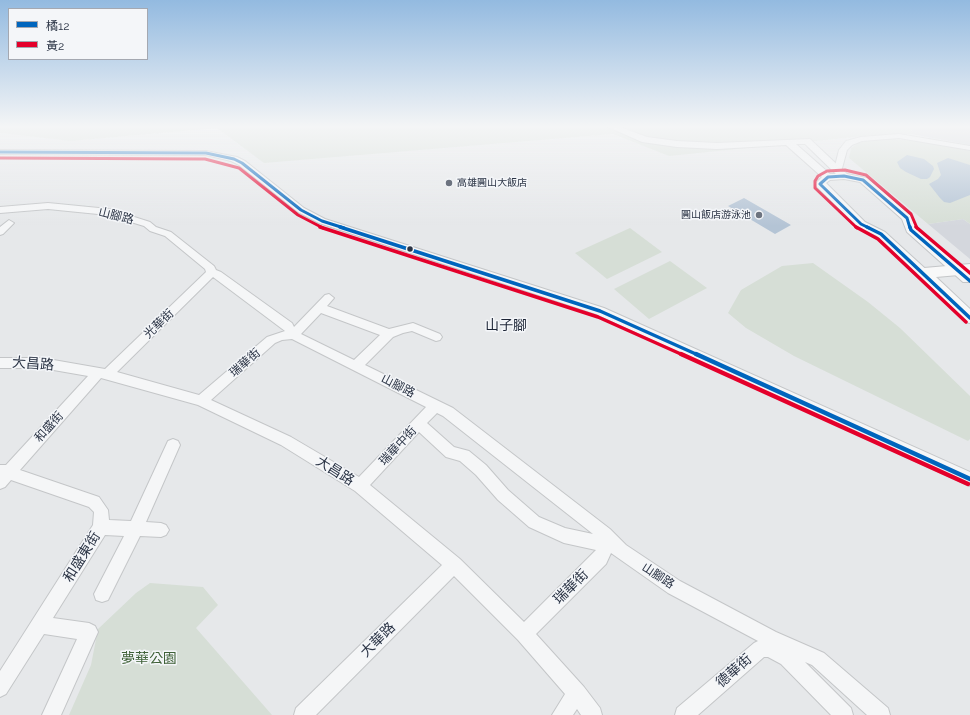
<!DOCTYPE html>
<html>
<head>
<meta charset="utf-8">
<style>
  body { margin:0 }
  #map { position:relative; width:970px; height:715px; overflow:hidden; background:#e6e8ea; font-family:Raleway,"Noto Sans TC",sans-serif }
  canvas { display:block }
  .legend { position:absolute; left:8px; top:8px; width:140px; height:52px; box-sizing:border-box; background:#f4f6f9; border:1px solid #a4a8b1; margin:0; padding:5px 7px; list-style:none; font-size:12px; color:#2b3445 }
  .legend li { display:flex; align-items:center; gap:8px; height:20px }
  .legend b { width:20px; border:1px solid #a4a8b1 }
</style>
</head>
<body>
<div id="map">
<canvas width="970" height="715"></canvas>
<ul class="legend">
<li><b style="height:5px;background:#0065bd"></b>橘12</li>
<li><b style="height:5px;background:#e4002b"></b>黃2</li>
</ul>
</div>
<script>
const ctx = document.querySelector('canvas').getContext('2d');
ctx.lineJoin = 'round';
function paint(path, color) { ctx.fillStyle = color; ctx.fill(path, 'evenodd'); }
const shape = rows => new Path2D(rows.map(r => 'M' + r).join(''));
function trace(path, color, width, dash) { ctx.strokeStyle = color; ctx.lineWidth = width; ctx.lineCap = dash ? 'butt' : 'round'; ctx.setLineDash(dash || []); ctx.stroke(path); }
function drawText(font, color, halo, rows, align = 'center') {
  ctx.font = font + ' Raleway,"Noto Sans TC",sans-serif'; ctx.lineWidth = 3; ctx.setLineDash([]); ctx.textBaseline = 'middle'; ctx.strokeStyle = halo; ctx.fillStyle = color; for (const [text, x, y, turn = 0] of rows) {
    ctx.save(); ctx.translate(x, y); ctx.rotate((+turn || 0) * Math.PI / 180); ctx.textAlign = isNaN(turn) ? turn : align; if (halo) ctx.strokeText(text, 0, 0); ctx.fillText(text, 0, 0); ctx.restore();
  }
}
paint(shape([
  [912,126,970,126,970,145,911,134],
  [963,219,970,224,970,259,928,224]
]), '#d4d7dd');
paint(shape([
  [0,126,913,126,911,134,875,135,669,156,613,134,264,163,217,128,71,141,0,133],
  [894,139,936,143,970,151,970,224,963,219,928,224,849,158,851,148,858,143,870,140],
  [630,228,662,252,607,279,575,253],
  [670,261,707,288,649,319,614,289],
  [813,263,868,302,900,328,970,396,970,439,968,441,794,356,746,328,728,313,741,290,782,266],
  [150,583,203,587,218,605,196,628,272,715,69,715,91,665,98,629,136,593]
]), '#d6ded6');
paint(shape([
  [907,155,924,159,933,166,934,169,930,177,927,179,921,179,906,172,900,168,897,162],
  [948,158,970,165,970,195,950,203,944,202,940,198,929,184,938,179,941,175,937,163],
  [744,198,791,225,775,234,728,206]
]), '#b4c4d5');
const minor = shape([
  [899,134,970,146,970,150,899,138,862,141,852,145,847,150,841,172,838,173,834,170,839,150,846,141,861,137,899,134],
  [0,150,206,151,237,157,245,161,304,208,325,219,604,308,970,472,970,486,596,314,319,223,298,212,239,165,231,161,206,155,0,154,0,150],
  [48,203,109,209,150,222,156,227,171,232,214,266,216,270,221,272,292,323,294,327,325,295,329,294,334,298,327,306,389,329,413,323,440,334,442,337,440,340,436,341,412,331,403,333,393,337,365,365,453,408,610,529,626,545,680,581,776,632,824,653,888,708,890,715,867,715,812,665,805,662,851,708,853,715,831,715,781,664,768,657,764,657,698,715,675,715,677,708,754,643,758,641,668,593,611,553,606,564,536,634,584,687,600,708,602,715,581,715,577,709,573,715,552,715,565,694,518,640,454,576,316,715,294,715,296,708,442,565,355,491,281,445,198,405,101,378,20,470,99,497,108,510,109,520,131,521,168,441,173,439,178,441,180,445,146,522,161,523,166,525,169,530,166,535,161,537,140,536,108,600,102,602,96,600,94,594,124,536,105,535,53,618,89,623,95,626,98,632,61,715,42,715,77,639,44,634,6,694,0,697,0,671,93,525,94,512,89,507,11,480,5,487,0,489,0,465,6,465,88,376,42,368,0,368,0,358,42,358,105,369,206,272,205,269,165,236,150,231,144,226,108,215,48,209,0,213,0,207,48,203],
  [213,277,285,331,267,337,199,395,117,372,213,277],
  [321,313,380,335,354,360,301,334,321,313],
  [292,339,426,407,359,477,291,437,211,400,275,343,282,340,292,339],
  [437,413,443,416,593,534,565,528,539,517,508,490,486,465,469,451,454,447,427,423,437,413],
  [419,432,446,457,460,461,476,475,498,500,529,527,564,543,596,550,524,622,460,559,370,485,419,432],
  [9,220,14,223,3,234,0,235,0,227,9,220]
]);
const tertiary = shape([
  [606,126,617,126,647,137,677,141,717,143,810,139,847,174,867,178,911,216,916,229,970,275,970,282,963,282,907,232,902,219,860,182,844,179,830,180,826,183,865,222,885,232,930,273,924,277,920,276,877,236,857,226,816,186,815,184,822,177,786,145,717,149,677,147,642,142,606,126],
  [796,144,805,144,836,174,830,174,796,144]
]);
const secondary = shape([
  [970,264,970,274,936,277,970,309,970,323,965,322,917,273,919,270,924,268,970,264]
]);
trace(minor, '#c4c6c8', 2);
trace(tertiary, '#c4c6c8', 2);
trace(secondary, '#c4c6c8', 2);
paint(minor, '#f5f6f7');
paint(tertiary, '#f5f6f7');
paint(secondary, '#f8f8f8');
trace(shape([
  [0,152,206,153,234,159,242,163,301,210,322,221,344,228],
  [869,228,861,224,820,184,828,177,844,176,863,180,907,218,910,228]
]), '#0065bd', 3);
trace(shape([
  [340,227,600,311,698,355],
  [867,227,881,234,970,318],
  [910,227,911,230,970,281]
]), '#0065bd', 3.5);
trace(shape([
  [696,354,970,479]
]), '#0065bd', 4.5);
trace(shape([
  [0,158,205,159,239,168,298,215,323,228],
  [857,228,815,188,815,181,818,176,827,171,845,170,866,175,911,214,917,228]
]), '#e4002b', 3);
trace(shape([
  [320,227,598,317,683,355],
  [856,227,878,239,966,322],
  [916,227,970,273]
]), '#e4002b', 3.5);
trace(shape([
  [681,354,968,484]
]), '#e4002b', 4.5);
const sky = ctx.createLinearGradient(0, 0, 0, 226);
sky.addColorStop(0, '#93bae0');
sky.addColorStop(0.56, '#f4f5f6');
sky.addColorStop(1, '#f4f5f600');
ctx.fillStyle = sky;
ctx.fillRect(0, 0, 970, 226);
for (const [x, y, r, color] of [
  [449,183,4,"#6c737f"],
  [759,215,4,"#6c737f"],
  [410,249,3.5,"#2b3445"]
]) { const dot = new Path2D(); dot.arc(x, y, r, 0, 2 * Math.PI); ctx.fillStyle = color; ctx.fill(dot); trace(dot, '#f4f6f9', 1.5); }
drawText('10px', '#2b3445', '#f4f6f9', [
  ["高雄圓山大飯店",457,183],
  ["圓山飯店游泳池",751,215,"right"]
], 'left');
drawText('12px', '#2b3445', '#f4f6f9', [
  ["山腳路",116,216,14],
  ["光華街",159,324,-44],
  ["瑞華街",245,363,-41],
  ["山腳路",398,386,27],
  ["和盛街",49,427,-48],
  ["瑞華中街",398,446,-47],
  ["山腳路",658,576,33]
]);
drawText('14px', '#1d2536', '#f4f6f9', [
  ["山子腳",506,326]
]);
drawText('14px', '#2b3445', '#f4f6f9', [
  ["大昌路",33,364,4],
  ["大昌路",335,471,32],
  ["和盛東街",82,557,-58],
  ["瑞華街",571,587,-45],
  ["大華路",378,640,-45],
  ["德華街",734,671,-41]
]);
drawText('14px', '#3f6138', '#f4f6f9', [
  ["夢華公園",149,659]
]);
</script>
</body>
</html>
